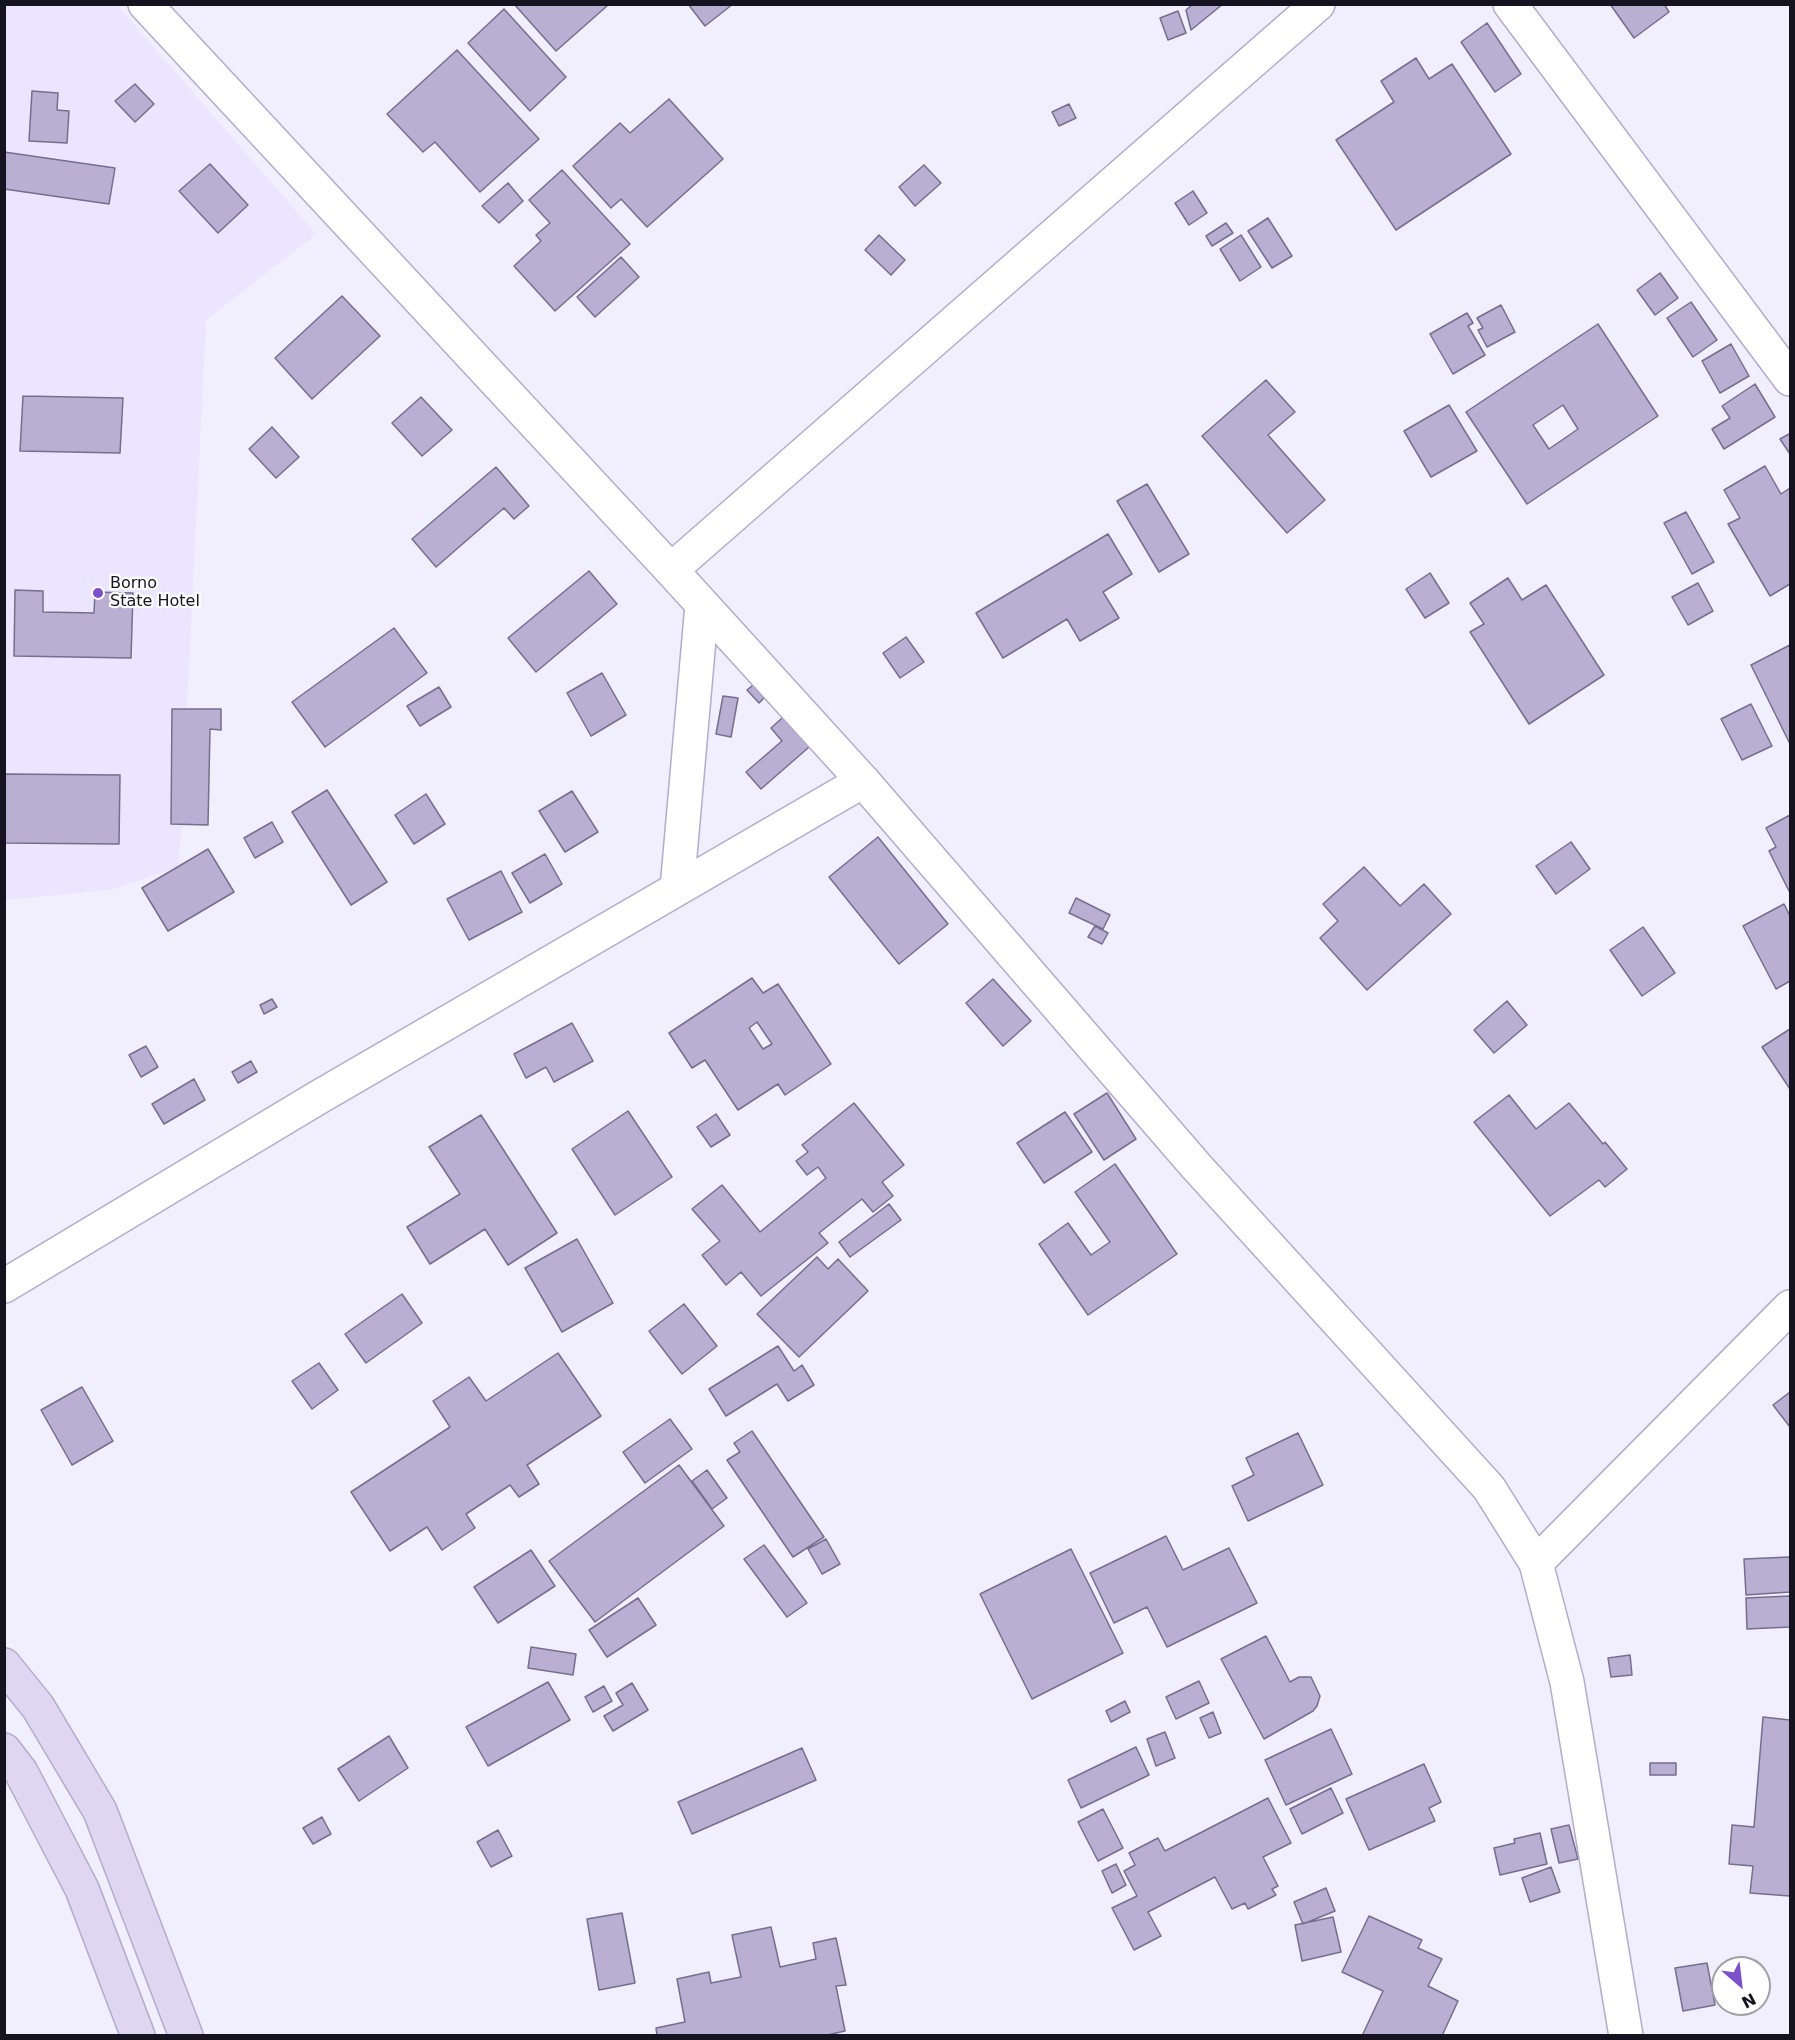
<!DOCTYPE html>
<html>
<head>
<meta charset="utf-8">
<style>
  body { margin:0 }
  #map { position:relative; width:1795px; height:2040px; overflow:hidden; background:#f1eefd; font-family:"DejaVu Sans",sans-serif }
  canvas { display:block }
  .frame { position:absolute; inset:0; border:6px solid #161320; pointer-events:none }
  .north { position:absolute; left:1711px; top:1956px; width:60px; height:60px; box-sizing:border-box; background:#fefefe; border:2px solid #a1a0a5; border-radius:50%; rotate:152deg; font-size:16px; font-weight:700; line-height:24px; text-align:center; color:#161320 }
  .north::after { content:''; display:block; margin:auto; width:21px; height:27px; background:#7b50c9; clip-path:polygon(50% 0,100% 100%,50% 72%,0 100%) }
</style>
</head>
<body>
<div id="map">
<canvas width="1795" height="2040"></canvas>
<div class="frame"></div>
<div class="north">N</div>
</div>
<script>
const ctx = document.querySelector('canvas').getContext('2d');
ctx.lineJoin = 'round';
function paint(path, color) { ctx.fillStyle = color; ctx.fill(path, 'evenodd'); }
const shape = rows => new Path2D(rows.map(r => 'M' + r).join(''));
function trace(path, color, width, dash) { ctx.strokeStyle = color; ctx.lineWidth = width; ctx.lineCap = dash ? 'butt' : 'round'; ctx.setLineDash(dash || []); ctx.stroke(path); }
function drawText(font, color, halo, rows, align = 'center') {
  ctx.font = font + ' "DejaVu Sans",sans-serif'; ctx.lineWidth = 4.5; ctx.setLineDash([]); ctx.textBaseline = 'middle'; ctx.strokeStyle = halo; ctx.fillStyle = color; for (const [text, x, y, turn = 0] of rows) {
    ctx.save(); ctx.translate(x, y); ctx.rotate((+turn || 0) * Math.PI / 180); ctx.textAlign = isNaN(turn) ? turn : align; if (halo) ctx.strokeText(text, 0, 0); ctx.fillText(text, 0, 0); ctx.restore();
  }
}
paint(shape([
  [5,5,117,5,316,234,206,320,179,866,114,889,5,900]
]), '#ebe5ff');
const building = shape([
  [514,4,606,4,607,6,556,51,514,4],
  [688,4,733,4,705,26,688,4],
  [1193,4,1223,4,1191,30,1186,10,1193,4],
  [1610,4,1664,4,1669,12,1634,38,1610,4],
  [504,9,566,77,530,111,468,43,504,9],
  [1178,11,1186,33,1168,40,1160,18,1178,11],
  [1487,23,1521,74,1495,92,1461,42,1487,23],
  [457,50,539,139,480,192,435,142,423,152,387,114,457,50],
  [1416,58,1429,79,1452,64,1511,154,1396,230,1336,140,1394,102,1381,81,1416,58],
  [135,84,154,104,135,122,115,101,135,84],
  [32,91,58,93,57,110,69,111,67,143,29,141,32,91],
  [669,99,723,159,647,227,621,199,611,208,573,166,620,123,630,133,669,99],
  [1069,104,1076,118,1059,126,1052,112,1069,104],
  [4,152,115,168,109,204,4,189,4,152],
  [210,164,248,205,218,233,179,191,210,164],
  [924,165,941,183,915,206,899,187,924,165],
  [562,170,630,244,555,311,514,266,541,241,536,235,550,223,529,200,562,170],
  [508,183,523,201,499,223,482,206,508,183],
  [1193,191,1207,213,1189,225,1175,203,1193,191],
  [1268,218,1292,256,1272,268,1248,231,1268,218],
  [1226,223,1233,233,1212,246,1206,236,1226,223],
  [879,235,905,260,891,275,865,250,879,235],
  [1241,235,1261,267,1240,281,1220,249,1241,235],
  [621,257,639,277,595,317,577,297,621,257],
  [1660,273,1678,298,1655,315,1637,290,1660,273],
  [342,296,380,336,312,399,275,358,342,296],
  [1691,302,1717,340,1693,357,1667,318,1691,302],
  [1501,305,1515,332,1487,347,1478,330,1483,328,1477,318,1501,305],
  [1467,313,1473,323,1468,326,1485,355,1453,374,1430,334,1467,313],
  [1598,324,1658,416,1527,504,1466,412,1598,324],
  [1563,405,1578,429,1549,449,1533,425,1563,405],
  [1731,344,1749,376,1720,393,1702,361,1731,344],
  [1266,380,1295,412,1268,435,1325,500,1287,533,1202,436,1266,380],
  [1755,384,1775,417,1724,449,1712,429,1730,418,1722,406,1755,384],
  [23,396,123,398,120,453,20,451,23,396],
  [421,397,452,430,422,456,392,423,421,397],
  [1449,405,1477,451,1431,477,1404,431,1449,405],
  [272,427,299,457,276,478,249,449,272,427],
  [1789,434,1790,436,1790,454,1780,439,1789,434],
  [1765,466,1781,494,1790,488,1790,584,1770,596,1728,524,1740,518,1724,490,1765,466],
  [496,467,529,506,514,519,504,508,436,567,412,539,496,467],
  [1147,484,1189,554,1159,572,1117,501,1147,484],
  [1686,512,1714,562,1692,574,1664,523,1686,512],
  [1108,534,1132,574,1103,592,1119,618,1080,641,1067,619,1003,658,976,613,1108,534],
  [589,571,617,604,536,672,508,638,589,571],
  [1430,573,1449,603,1425,618,1406,589,1430,573],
  [1508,578,1522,600,1546,585,1604,675,1529,724,1470,632,1484,624,1470,603,1508,578],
  [1698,583,1713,611,1688,625,1672,597,1698,583],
  [15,590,43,591,43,612,94,613,95,592,133,593,131,658,14,656,15,590],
  [394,628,427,673,325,747,292,702,394,628],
  [906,637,924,662,900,678,883,653,906,637],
  [1790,645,1790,744,1751,665,1790,645],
  [602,673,626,715,591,736,567,693,602,673],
  [753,685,764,698,759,703,747,690,753,685],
  [439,687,451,707,420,726,407,706,439,687],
  [723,696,738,698,731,737,716,734,723,696],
  [1751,704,1772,746,1742,760,1721,719,1751,704],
  [172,709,221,709,221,730,210,729,208,825,171,824,172,709],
  [790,711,816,741,761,789,746,772,782,741,771,728,790,711],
  [4,774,120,775,119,844,4,843,4,774],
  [327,790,387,882,351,905,292,812,327,790],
  [572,791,598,832,565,852,539,811,572,791],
  [426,794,445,824,414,844,395,815,426,794],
  [1790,815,1790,893,1769,851,1776,847,1766,828,1790,815],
  [272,822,283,842,255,858,244,838,272,822],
  [878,837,948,924,899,964,829,877,878,837],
  [1571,842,1590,869,1556,894,1536,866,1571,842],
  [208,849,234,892,168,931,142,888,208,849],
  [545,854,562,884,530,903,512,873,545,854],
  [1364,867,1400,906,1424,884,1451,914,1367,990,1320,938,1338,921,1323,904,1364,867],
  [501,871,522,912,469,940,447,899,501,871],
  [1076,898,1110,915,1103,929,1069,913,1076,898],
  [1784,904,1790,916,1790,981,1776,989,1743,926,1784,904],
  [1095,926,1108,933,1102,944,1088,937,1095,926],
  [1643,927,1675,973,1642,996,1610,950,1643,927],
  [752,978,763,993,778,984,831,1064,785,1095,778,1084,738,1110,705,1060,692,1068,669,1033,752,978],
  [757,1022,772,1044,763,1049,749,1028,757,1022],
  [993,979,1031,1021,1003,1046,966,1003,993,979],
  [272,999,277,1007,264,1014,260,1005,272,999],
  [1507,1001,1527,1025,1494,1053,1474,1030,1507,1001],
  [572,1023,593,1061,554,1082,546,1067,526,1078,514,1054,572,1023],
  [1790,1029,1790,1089,1762,1047,1790,1029],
  [146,1046,158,1067,141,1077,129,1055,146,1046],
  [251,1061,257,1072,238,1083,232,1072,251,1061],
  [194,1079,205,1100,164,1124,152,1104,194,1079],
  [1107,1093,1136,1139,1104,1160,1074,1114,1107,1093],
  [1509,1095,1536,1129,1569,1103,1603,1144,1605,1142,1627,1169,1605,1187,1599,1180,1550,1216,1474,1122,1509,1095],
  [854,1103,904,1165,882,1182,893,1196,873,1212,862,1199,819,1233,828,1243,761,1296,741,1272,726,1285,702,1255,720,1241,692,1209,722,1185,760,1232,826,1178,818,1167,807,1175,796,1161,808,1152,802,1145,854,1103],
  [628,1111,672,1177,615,1215,572,1149,628,1111],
  [1065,1112,1092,1152,1044,1183,1017,1143,1065,1112],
  [716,1114,730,1135,711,1147,697,1127,716,1114],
  [481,1115,557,1233,508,1265,485,1229,430,1264,407,1227,460,1194,429,1147,481,1115],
  [1115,1164,1177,1254,1088,1315,1039,1244,1068,1223,1091,1255,1110,1242,1075,1192,1115,1164],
  [889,1204,901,1220,850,1257,839,1242,889,1204],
  [577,1239,613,1303,562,1332,525,1268,577,1239],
  [817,1257,828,1269,838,1259,868,1291,799,1357,757,1314,817,1257],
  [402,1294,422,1323,366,1363,345,1334,402,1294],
  [684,1304,717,1346,682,1374,649,1331,684,1304],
  [778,1346,794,1371,802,1365,814,1385,788,1401,777,1384,726,1416,709,1389,778,1346],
  [558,1353,601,1416,527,1465,539,1484,519,1497,510,1485,466,1514,475,1528,442,1550,427,1527,390,1551,351,1492,450,1427,433,1401,469,1377,486,1401,558,1353],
  [319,1363,338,1390,312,1409,292,1381,319,1363],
  [82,1387,113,1441,72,1465,41,1410,82,1387],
  [1790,1392,1790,1427,1773,1405,1790,1392],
  [670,1419,692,1449,645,1483,623,1452,670,1419],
  [752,1431,824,1537,793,1557,727,1460,740,1452,734,1443,752,1431],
  [1298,1433,1323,1485,1248,1521,1232,1486,1254,1475,1246,1458,1298,1433],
  [679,1465,724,1526,595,1622,549,1561,679,1465],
  [707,1470,727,1498,712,1509,692,1481,707,1470],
  [1166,1536,1183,1570,1229,1548,1257,1603,1167,1647,1147,1607,1114,1623,1090,1573,1166,1536],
  [826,1539,840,1564,822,1574,808,1549,826,1539],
  [764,1545,807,1603,787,1617,744,1559,764,1545],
  [1071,1549,1123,1653,1032,1699,980,1594,1071,1549],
  [531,1550,555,1586,498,1623,474,1587,531,1550],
  [1790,1557,1790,1592,1746,1595,1744,1559,1790,1557],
  [1790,1596,1790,1627,1747,1629,1746,1598,1790,1596],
  [638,1598,656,1625,607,1657,589,1630,638,1598],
  [1266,1636,1290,1682,1299,1677,1311,1677,1320,1696,1317,1706,1313,1711,1264,1739,1221,1659,1266,1636],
  [531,1647,576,1654,573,1675,528,1668,531,1647],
  [1630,1655,1632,1675,1611,1677,1608,1658,1630,1655],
  [1199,1681,1209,1703,1176,1719,1166,1697,1199,1681],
  [548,1682,570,1720,488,1766,466,1727,548,1682],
  [632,1683,648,1710,613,1731,604,1716,623,1705,616,1693,632,1683],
  [604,1686,612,1701,593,1712,585,1697,604,1686],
  [1125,1701,1130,1712,1111,1722,1106,1711,1125,1701],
  [1213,1712,1221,1733,1209,1738,1200,1718,1213,1712],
  [1763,1717,1790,1720,1790,1896,1750,1893,1753,1866,1729,1864,1732,1825,1754,1827,1763,1717],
  [1331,1729,1352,1774,1286,1805,1265,1760,1331,1729],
  [1165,1732,1175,1758,1156,1766,1147,1739,1165,1732],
  [389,1736,408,1768,359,1801,338,1769,389,1736],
  [1136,1747,1149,1775,1081,1808,1068,1780,1136,1747],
  [802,1748,816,1780,692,1834,678,1802,802,1748],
  [1650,1763,1676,1763,1676,1775,1650,1775,1650,1763],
  [1424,1764,1441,1802,1429,1808,1435,1821,1369,1850,1346,1799,1424,1764],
  [1331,1788,1343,1813,1302,1834,1290,1809,1331,1788],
  [1268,1798,1291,1843,1263,1857,1278,1886,1272,1889,1276,1895,1248,1909,1245,1903,1232,1909,1215,1877,1148,1912,1161,1936,1134,1950,1112,1908,1137,1896,1124,1871,1135,1865,1129,1853,1158,1838,1165,1851,1268,1798],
  [1103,1809,1123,1848,1098,1861,1078,1822,1103,1809],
  [322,1817,331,1834,313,1844,303,1828,322,1817],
  [1569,1825,1578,1859,1559,1863,1551,1829,1569,1825],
  [498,1830,512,1856,491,1867,477,1842,498,1830],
  [1540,1833,1547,1864,1500,1875,1494,1848,1515,1843,1514,1839,1540,1833],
  [1116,1864,1126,1885,1112,1893,1102,1871,1116,1864],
  [1551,1867,1560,1892,1530,1902,1522,1878,1551,1867],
  [1326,1888,1335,1911,1303,1924,1294,1902,1326,1888],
  [622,1913,635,1983,599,1990,587,1919,622,1913],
  [1369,1916,1422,1940,1418,1948,1442,1959,1428,1986,1458,2001,1442,2036,1362,2036,1383,1991,1342,1972,1369,1916],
  [1333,1917,1341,1952,1302,1961,1295,1925,1333,1917],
  [771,1927,780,1967,816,1959,813,1943,836,1938,846,1985,836,1986,845,2031,823,2036,657,2036,656,2028,685,2022,677,1979,709,1972,711,1983,741,1977,732,1935,771,1927],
  [1707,1963,1715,2005,1683,2011,1675,1968,1707,1963]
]);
paint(building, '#b8afd2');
trace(building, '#766e8e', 1.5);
const minor = shape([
  [1510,4,1790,379],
  [671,570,1318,4],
  [677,889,702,605],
  [4,1286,319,1097,863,781],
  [1536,1563,1790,1307]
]);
const tertiary = shape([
  [145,4,671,570,863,781,1196,1166,1489,1488,1536,1563,1567,1682,1626,2036]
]);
const secondary = shape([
  [4,1665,38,1707,100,1811,186,2036],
  [4,1750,21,1772,82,1889,138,2036]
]);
trace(minor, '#b3abce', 36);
trace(tertiary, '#b3abce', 36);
trace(secondary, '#b3abce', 36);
trace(minor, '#fff', 33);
trace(tertiary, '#fff', 33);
trace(secondary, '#dfd7f2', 33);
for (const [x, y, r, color] of [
  [98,593,6,"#7b50c9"]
]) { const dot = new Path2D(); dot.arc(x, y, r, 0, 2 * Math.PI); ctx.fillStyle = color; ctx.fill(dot); trace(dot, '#fefefe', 2); }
drawText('16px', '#161320', '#fefefe', [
  ["Borno",110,584],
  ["State Hotel",110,602]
], 'left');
</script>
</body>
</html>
